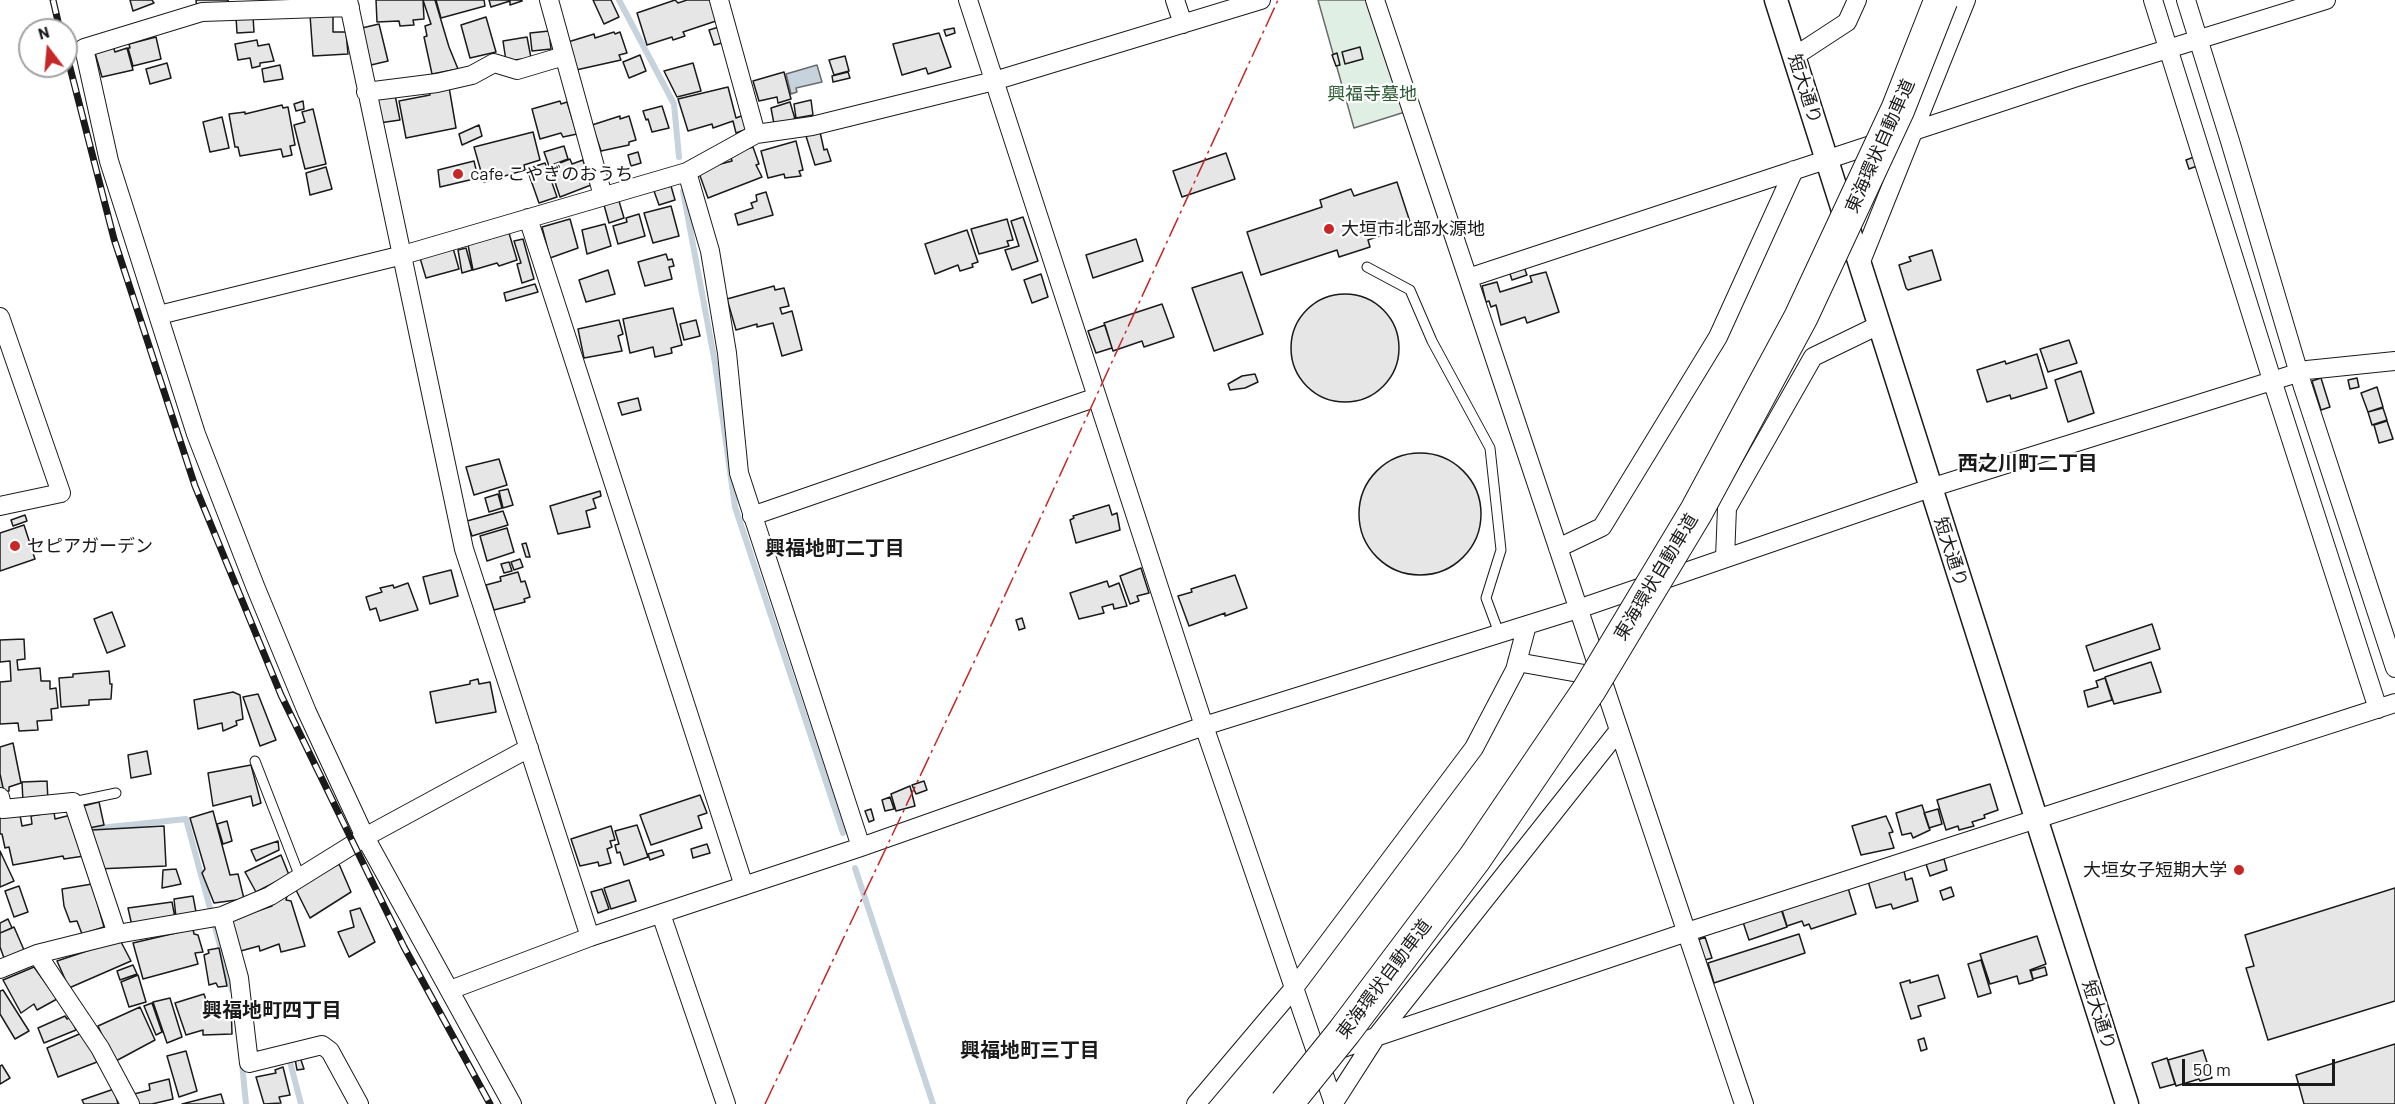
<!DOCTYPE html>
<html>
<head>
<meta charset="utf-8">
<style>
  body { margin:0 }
  #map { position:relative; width:2395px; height:1104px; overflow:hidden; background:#fff; font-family:Barlow,sans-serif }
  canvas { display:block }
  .north { position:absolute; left:18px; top:18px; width:60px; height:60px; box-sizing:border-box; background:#fff; border:2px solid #a3a3a3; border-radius:50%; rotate:344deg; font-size:16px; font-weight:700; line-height:24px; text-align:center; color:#1a1a1a }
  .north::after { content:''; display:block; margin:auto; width:21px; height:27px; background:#c62828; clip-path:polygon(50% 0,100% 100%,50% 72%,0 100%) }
  .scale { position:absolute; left:2182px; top:1059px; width:153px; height:27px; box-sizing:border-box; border:3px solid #1a1a1a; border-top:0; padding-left:8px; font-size:18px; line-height:21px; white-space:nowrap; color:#1a1a1a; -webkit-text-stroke:4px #fff; paint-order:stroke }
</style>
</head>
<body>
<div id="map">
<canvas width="2395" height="1104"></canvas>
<div class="north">N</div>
<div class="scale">50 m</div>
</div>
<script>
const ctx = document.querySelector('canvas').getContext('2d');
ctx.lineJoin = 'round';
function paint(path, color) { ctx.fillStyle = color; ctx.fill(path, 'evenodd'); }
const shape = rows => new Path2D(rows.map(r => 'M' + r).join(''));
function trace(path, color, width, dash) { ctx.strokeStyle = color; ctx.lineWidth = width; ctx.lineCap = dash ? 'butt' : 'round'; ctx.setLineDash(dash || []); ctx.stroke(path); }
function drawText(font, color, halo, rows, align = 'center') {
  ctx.font = font + ' Barlow,"Noto Sans JP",sans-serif'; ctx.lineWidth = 4.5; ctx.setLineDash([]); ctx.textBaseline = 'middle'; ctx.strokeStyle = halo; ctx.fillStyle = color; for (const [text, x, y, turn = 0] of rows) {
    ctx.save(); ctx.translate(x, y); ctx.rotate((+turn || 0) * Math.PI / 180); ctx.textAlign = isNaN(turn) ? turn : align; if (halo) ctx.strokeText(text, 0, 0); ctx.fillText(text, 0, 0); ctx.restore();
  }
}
const green = shape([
  [1318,0,1368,0,1405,112,1354,128,1318,0]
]);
paint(green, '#e0efe3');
trace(green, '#6a6a6a', 1.5);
const water = shape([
  [817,65,822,82,796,88,797,92,791,94,786,74,817,65]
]);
paint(water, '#c6d2dc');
trace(water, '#6a6a6a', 1.5);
trace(shape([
  [619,0,674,104,679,157],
  [683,191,715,363,735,507,843,833],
  [0,782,3,796],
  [90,829,186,819,232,990],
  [855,868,933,1104],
  [289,1058,301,1104],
  [242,1063,246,1104]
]), '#c6d2dc', 6);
const building = shape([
  [130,0,152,0,154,3,133,11,130,0],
  [196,0,228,0,229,4,197,9,196,0],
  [376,0,423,0,424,19,413,20,414,25,400,26,399,21,377,22,376,0],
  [423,0,435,0,449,47,458,69,432,74,424,37,427,36,425,26,431,24,423,0],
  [436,0,484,0,485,6,441,18,436,0],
  [489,0,522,0,522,1,510,5,510,1,491,7,489,0],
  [593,0,611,0,619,17,604,24,593,0],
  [675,0,678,3,687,0,714,0,719,20,683,32,685,36,673,40,672,37,647,45,637,13,675,0],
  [333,13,333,32,346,32,348,54,313,56,310,15,333,13],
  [253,16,254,32,237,33,236,17,253,16],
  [486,17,496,52,470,58,461,25,486,17],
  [379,24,388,61,371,65,362,28,379,24],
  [722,26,726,42,714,45,709,30,722,26],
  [954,28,955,33,946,36,944,30,954,28],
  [549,31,551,49,532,51,530,33,549,31],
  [614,32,615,34,620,32,627,53,619,55,621,60,576,70,568,42,594,34,595,38,614,32],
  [939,33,951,67,928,74,926,68,902,75,893,44,939,33],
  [156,37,161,59,133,66,128,48,130,48,129,44,156,37],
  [527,37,531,58,506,61,503,41,527,37],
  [257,40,258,46,269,44,274,61,260,63,260,66,252,68,250,58,238,60,235,44,257,40],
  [113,46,115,52,127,48,133,70,102,77,95,53,113,46],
  [1360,47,1363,59,1345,64,1342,52,1360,47],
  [1337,53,1340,65,1336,66,1332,55,1337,53],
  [640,55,646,71,629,78,623,62,640,55],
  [845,56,849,71,834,75,829,60,845,56],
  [167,63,171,78,150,84,146,69,167,63],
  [693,63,701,91,677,97,664,71,693,63],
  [280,65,283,79,264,82,262,69,280,65],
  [784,72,791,99,778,103,777,97,759,101,753,81,784,72],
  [848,72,850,78,833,82,832,76,848,72],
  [449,87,456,128,406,138,399,101,430,95,429,89,449,87],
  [728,87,736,118,744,115,747,129,736,133,733,121,713,128,712,124,688,131,678,99,728,87],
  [395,95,400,120,379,123,374,99,395,95],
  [811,100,813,115,796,118,794,104,811,100],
  [303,101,304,109,296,111,294,104,303,101],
  [560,101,561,104,567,102,577,134,563,137,561,133,540,139,532,109,560,101],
  [790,102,795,119,774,124,771,108,790,102],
  [282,105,283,108,288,107,295,145,290,146,292,155,283,157,281,149,240,156,238,147,235,147,229,114,245,112,245,114,282,105],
  [662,106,669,128,652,132,648,119,646,120,643,111,662,106],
  [313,109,326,164,305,169,294,125,305,122,302,112,313,109],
  [620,116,620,119,629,116,636,140,629,142,629,145,601,151,592,125,620,116],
  [222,117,229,148,210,152,203,122,222,117],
  [479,125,482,136,462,145,459,134,479,125],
  [533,132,540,160,524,165,525,170,484,182,474,147,533,132],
  [820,132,824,150,827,149,831,161,815,165,806,136,820,132],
  [796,141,803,170,799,171,801,176,785,178,784,174,768,178,761,151,796,141],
  [564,146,568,159,549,166,544,152,564,146],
  [753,147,759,164,756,165,762,177,708,198,699,173,713,166,732,161,730,154,753,147],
  [638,152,641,163,631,166,628,155,638,152],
  [1226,153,1235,179,1182,197,1173,171,1226,153],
  [2194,157,2197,166,2189,169,2186,160,2194,157],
  [570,159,572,164,583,160,591,185,560,197,550,167,570,159],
  [474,161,478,178,440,187,438,170,474,161],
  [545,163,557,197,539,203,527,169,545,163],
  [326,167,332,189,310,195,306,173,326,167],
  [1397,182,1411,225,1368,240,1370,247,1339,257,1337,250,1261,275,1247,232,1322,207,1320,200,1351,189,1354,196,1397,182],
  [671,186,675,200,659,205,654,191,671,186],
  [766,192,773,215,738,225,735,214,753,208,751,203,757,201,756,195,766,192],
  [619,201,624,218,609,223,604,205,619,201],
  [671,206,679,236,653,243,644,213,671,206],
  [639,214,645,236,618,244,613,226,627,222,626,218,639,214],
  [1023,217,1038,261,1012,270,1005,250,1019,246,1011,221,1023,217],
  [570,219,578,248,550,258,542,227,570,219],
  [1007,219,1013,240,1007,241,1009,246,979,254,971,229,1007,219],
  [605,224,611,246,587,254,582,230,605,224],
  [967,230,978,262,972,264,973,267,960,271,958,265,935,274,925,244,967,230],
  [509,233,517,260,499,266,497,263,473,270,468,245,509,233],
  [523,239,534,279,522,283,517,264,521,263,514,241,523,239],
  [1136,239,1143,261,1093,278,1086,255,1136,239],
  [453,248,459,269,426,278,420,258,453,248],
  [466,248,472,270,462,273,458,250,466,248],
  [1932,250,1941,280,1908,290,1906,288,1899,265,1911,261,1909,257,1932,250],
  [666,254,668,260,672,259,674,266,669,267,672,279,645,286,638,262,666,254],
  [1524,267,1527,275,1512,280,1509,271,1524,267],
  [608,270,615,294,586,302,579,280,608,270],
  [1242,272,1263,334,1214,351,1192,288,1242,272],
  [1546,272,1559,312,1527,323,1525,317,1501,325,1496,305,1491,307,1489,301,1486,302,1482,286,1497,282,1500,292,1532,282,1530,276,1546,272],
  [1041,274,1048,297,1032,303,1024,280,1041,274],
  [535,284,538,292,506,301,504,293,535,284],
  [774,286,775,290,784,288,789,306,780,308,782,314,792,311,802,350,782,356,773,323,757,327,757,324,736,330,727,299,774,286],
  '1291 348a54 54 0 1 1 108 0a54 54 0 1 1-108 0Z',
  [1162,304,1174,337,1144,347,1142,341,1113,351,1104,323,1162,304],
  [673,308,682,345,671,348,672,353,655,357,653,347,630,353,623,319,673,308],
  [619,320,623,334,618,336,622,351,584,358,578,329,619,320],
  [696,320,700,336,684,340,680,324,696,320],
  [1105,325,1112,348,1096,353,1088,331,1105,325],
  [2069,340,2077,363,2048,372,2040,349,2069,340],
  [2037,354,2047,388,2011,399,2010,395,1987,402,1977,370,2005,361,2006,364,2037,354],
  [2081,371,2094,413,2068,422,2055,380,2081,371],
  [1255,374,1258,382,1245,388,1230,390,1228,384,1242,376,1255,374],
  [2321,378,2330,407,2321,410,2312,381,2321,378],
  [2357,378,2359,387,2350,389,2348,380,2357,378],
  [2377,387,2383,407,2368,412,2361,393,2377,387],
  [638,398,641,410,622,415,618,403,638,398],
  [2383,408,2387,420,2372,425,2368,412,2383,408],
  [2387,421,2393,439,2379,443,2374,425,2387,421],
  '1359 514a61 61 0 1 1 122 0a61 61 0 1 1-122 0Z',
  [499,459,507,485,474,495,466,467,499,459],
  [508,489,513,505,503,508,499,491,508,489],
  [600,491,601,496,593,499,596,508,586,511,590,527,558,534,550,506,600,491],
  [498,494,502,508,489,512,485,498,498,494],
  [1109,505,1112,515,1117,513,1120,530,1076,543,1070,520,1074,518,1073,516,1109,505],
  [503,511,508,525,472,536,467,521,503,511],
  [25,515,27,521,13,526,11,520,25,515],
  [24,525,35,559,0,571,0,533,24,525],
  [507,528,514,552,487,561,480,536,507,528],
  [526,543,530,557,526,557,522,544,526,543],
  [520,559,523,567,514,570,511,562,520,559],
  [509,562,512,571,504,573,501,564,509,562],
  [1141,568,1149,593,1137,596,1139,601,1130,604,1120,576,1141,568],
  [451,570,458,596,430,604,423,577,451,570],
  [518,572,521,582,525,581,530,597,524,599,525,602,494,610,486,585,501,581,500,577,518,572],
  [1235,575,1247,608,1225,616,1225,613,1189,626,1178,596,1192,592,1191,589,1235,575],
  [1107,581,1109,587,1119,583,1127,606,1114,609,1113,604,1102,607,1104,613,1079,619,1070,593,1107,581],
  [408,583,418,610,380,621,376,608,370,610,366,597,382,592,380,588,393,585,394,588,408,583],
  [112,612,125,646,107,653,94,619,112,612],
  [1022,618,1025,628,1019,630,1016,620,1022,618],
  [2152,624,2160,649,2094,671,2086,646,2152,624],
  [24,639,25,659,17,660,18,670,40,668,41,681,50,681,50,689,56,688,58,708,51,709,52,720,37,721,38,730,19,731,18,723,0,724,0,682,11,681,10,661,0,662,0,640,24,639],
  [2151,662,2161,692,2114,704,2105,677,2151,662],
  [109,671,110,684,112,684,111,699,89,700,89,705,61,707,59,678,73,677,73,674,109,671],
  [2105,678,2112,700,2088,707,2084,691,2098,687,2096,681,2105,678],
  [478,679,479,684,490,682,496,712,436,723,430,692,470,684,470,681,478,679],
  [233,692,240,695,243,719,236,721,237,725,223,731,222,723,198,729,194,700,233,692],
  [258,694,276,740,260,746,243,697,258,694],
  [13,743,21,783,9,787,9,791,4,792,0,774,0,747,13,743],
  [147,751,151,774,131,778,128,755,147,751],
  [251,765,261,803,253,806,251,796,213,806,208,773,251,765],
  [47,781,48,801,23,802,22,782,47,781],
  [924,781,927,790,916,794,912,785,924,781],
  [1990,784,1998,810,1984,815,1985,818,1972,822,1974,826,1959,830,1958,826,1946,830,1937,800,1990,784],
  [910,786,915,806,896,811,891,794,910,786],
  [700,795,707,813,698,816,702,828,651,845,640,815,700,795],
  [890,797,894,809,885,811,882,800,890,797],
  [99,802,104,825,89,828,83,806,99,802],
  [1922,805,1930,830,1913,838,1911,833,1902,835,1896,813,1922,805],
  [871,809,874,820,869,822,865,811,871,809],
  [1938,809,1942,824,1929,828,1924,813,1938,809],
  [213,811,230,875,238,874,244,899,214,903,202,873,205,869,190,818,213,811],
  [54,812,55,819,71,815,84,856,64,859,63,856,13,865,9,847,5,848,2,834,0,834,0,818,20,815,22,826,32,824,31,816,54,812],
  [1886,816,1893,832,1889,833,1894,848,1861,855,1852,826,1886,816],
  [227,821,232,841,223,844,217,824,227,821],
  [637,825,648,857,624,865,620,852,617,853,615,845,619,844,615,831,637,825],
  [164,826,166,866,97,869,94,858,92,830,164,826],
  [611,826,615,840,610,841,612,847,607,849,611,863,599,866,598,862,580,866,571,839,611,826],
  [278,841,279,850,256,861,251,850,278,841],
  [707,844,710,853,693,858,691,849,707,844],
  [662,850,664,855,650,860,648,854,662,850],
  [0,851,14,881,0,887,0,851],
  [281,855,289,875,256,892,245,872,281,855],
  [1944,859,1947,870,1930,876,1926,864,1944,859],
  [339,864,351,892,310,918,295,888,339,864],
  [176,869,181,884,162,888,163,870,176,869],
  [1904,871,1906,880,1912,878,1918,901,1893,909,1891,904,1876,908,1868,881,1904,871],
  [629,880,636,901,611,909,604,888,629,880],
  [92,884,104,927,82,934,77,921,70,922,64,906,62,889,92,884],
  [19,886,28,912,14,917,5,891,19,886],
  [1951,887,1954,896,1943,900,1940,891,1951,887],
  [1848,888,1856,914,1811,929,1809,924,1804,926,1802,921,1787,926,1782,910,1848,888],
  [2395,888,2395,1001,2268,1040,2246,968,2254,966,2245,935,2395,888],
  [602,889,609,909,598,913,591,892,602,889],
  [193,896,196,912,176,917,174,899,193,896],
  [287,896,286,900,291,901,305,946,281,952,279,944,260,951,259,946,237,952,228,921,272,906,270,900,287,896],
  [172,902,175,918,132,926,128,908,172,902],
  [360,908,375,942,349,957,338,932,354,927,350,911,360,908],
  [1781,909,1787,927,1749,940,1743,922,1781,909],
  [8,919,12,928,0,933,0,923,8,919],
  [14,927,24,950,4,958,0,947,0,933,14,927],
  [193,929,194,934,198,935,203,952,195,953,198,964,143,979,133,943,193,929],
  [1799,934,1805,953,1714,983,1708,963,1799,934],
  [2037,936,2046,964,2030,970,2033,980,2019,984,2017,976,1990,984,1980,954,2037,936],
  [1705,937,1712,958,1705,960,1698,940,1705,937],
  [120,940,131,961,69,988,57,961,120,940],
  [219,948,227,986,218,987,216,983,209,985,204,955,209,953,208,950,219,948],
  [1981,960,1991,993,1978,997,1968,964,1981,960],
  [133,965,137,974,120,980,117,971,133,965],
  [34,967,57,999,37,1010,34,1004,21,1013,3,980,34,967],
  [2045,967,2047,975,2033,979,2031,971,2045,967],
  [138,975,146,1002,129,1007,121,982,138,975],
  [1938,975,1945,998,1918,1006,1921,1016,1911,1019,1900,983,1910,980,1910,983,1938,975],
  [3,990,29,1031,15,1039,0,1014,0,991,3,990],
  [204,994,210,1012,214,1011,215,1004,231,1003,232,1034,203,1035,203,1030,186,1035,175,1003,204,994],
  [170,998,182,1037,167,1043,153,1002,170,998],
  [152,1003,162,1032,156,1035,144,1006,152,1003],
  [140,1007,155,1040,114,1062,98,1026,140,1007],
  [65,1016,67,1019,71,1017,76,1030,44,1043,38,1028,65,1016],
  [84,1032,97,1062,58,1077,47,1048,84,1032],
  [1924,1038,1927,1049,1921,1051,1918,1040,1924,1038],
  [2395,1044,2395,1104,2304,1104,2296,1075,2395,1044],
  [2203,1050,2212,1078,2200,1081,2199,1079,2176,1086,2168,1060,2203,1050],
  [186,1051,197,1091,179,1097,167,1056,186,1051],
  [300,1057,304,1069,297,1070,295,1059,300,1057],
  [2167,1058,2175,1084,2160,1088,2152,1063,2167,1058],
  [2,1065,10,1078,0,1084,0,1066,2,1065],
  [283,1067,290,1095,279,1097,281,1103,264,1104,256,1077,276,1073,275,1070,283,1067],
  [169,1079,173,1099,152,1104,136,1104,134,1094,150,1090,149,1084,169,1079],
  [114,1089,118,1104,84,1104,82,1100,114,1089],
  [221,1094,224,1104,182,1104,221,1094]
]);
paint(building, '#e6e6e6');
trace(building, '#1a1a1a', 1.5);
const service = shape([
  [1367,267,1410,290,1432,341,1490,448,1501,550,1486,598,1499,633],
  [255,761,300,877],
  [73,802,116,793]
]);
const minor = shape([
  [348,0,464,549,590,937,861,847,1204,726,1578,609,1930,488,2307,370,2395,361],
  [549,0,603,196],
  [719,0,756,134],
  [968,0,1204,726,1334,1104],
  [1175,0,1183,24],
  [1375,0,1744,1104],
  [2153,0,2272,380,2378,709],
  [2186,0,2230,141,2303,387,2395,668],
  [350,7,202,12,84,48,109,161,196,434,255,586,307,712,365,837,512,1104],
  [1795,56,1847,22,1857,0],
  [366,92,437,83,472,75,494,63,517,70,564,56],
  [687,172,710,251,727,353,739,473,861,847],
  [528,218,744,886],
  [1860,264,1966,0],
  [1468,278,2074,78,2326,0],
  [159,315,403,255,687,172,756,134,812,126,994,81,1261,0],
  [0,317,61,493,0,506],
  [752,516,1097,397],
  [1558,548,1602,527,1718,337,1794,170],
  [1725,558,1727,508,1813,357,1879,325],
  [1517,662,1601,677],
  [0,797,3,809,73,802,117,934],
  [661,914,726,1104],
  [222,916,239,978,249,1063,322,1045,330,1051,359,1104],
  [37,954,100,1048,130,1104],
  [0,969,37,954,117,934,222,916,270,896,365,837,529,748],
  [450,990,590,937],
  [1334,1051,1687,932,2395,703],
  [1196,1104,1294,988,1474,748,1515,670,1527,625],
  [1333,1104,1376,1037,1619,730]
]);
const tertiary = shape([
  [1776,0,2127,1104]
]);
trace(service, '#1a1a1a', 11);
trace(minor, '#1a1a1a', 20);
trace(tertiary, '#1a1a1a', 25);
trace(service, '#fff', 9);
trace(minor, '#fff', 18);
trace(tertiary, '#fff', 22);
const rail = shape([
  [53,0,60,30],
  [66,52,114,239,195,486,281,695,404,947,490,1104]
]);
trace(rail, '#1a1a1a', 7);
trace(rail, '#fff', 4.5, [14]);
const motorwayBridge = shape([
  [1286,1104,1344,1032,1475,858,1589,690,1696,512,1801,317,1898,109,1941,0]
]);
trace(motorwayBridge, '#1a1a1a', 35, []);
trace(motorwayBridge, '#fff', 33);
trace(shape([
  [765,1104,983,643,1278,0]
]), '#c62828', 1.5, [21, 4.5, 3, 4.5]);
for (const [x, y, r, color] of [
  [458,174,6,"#c62828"],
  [1329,229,6,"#c62828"],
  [15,546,6,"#c62828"],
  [2239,870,6,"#c62828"]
]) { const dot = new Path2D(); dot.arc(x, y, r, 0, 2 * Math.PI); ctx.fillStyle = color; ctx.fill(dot); trace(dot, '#fff', 2); }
drawText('18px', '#1a1a1a', '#fff', [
  ["短大通り",1805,89,72],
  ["東海環状自動車道",1880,146,-66],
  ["短大通り",1951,552,72],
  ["東海環状自動車道",1656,577,-59],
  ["東海環状自動車道",1384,979,-53],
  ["短大通り",2099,1015,72]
]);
drawText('18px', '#2b5a34', '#fff', [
  ["興福寺墓地",1372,94]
]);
drawText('18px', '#1a1a1a', '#fff', [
  ["cafe こやぎのおうち",470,174],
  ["大垣市北部水源地",1341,229],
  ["セピアガーデン",27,546],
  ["大垣女子短期大学",2227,870,"right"]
], 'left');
drawText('bold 20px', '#1a1a1a', '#fff', [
  ["西之川町二丁目",2028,463],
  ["興福地町二丁目",835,548],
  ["興福地町四丁目",272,1010],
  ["興福地町三丁目",1030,1050]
]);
</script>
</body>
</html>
